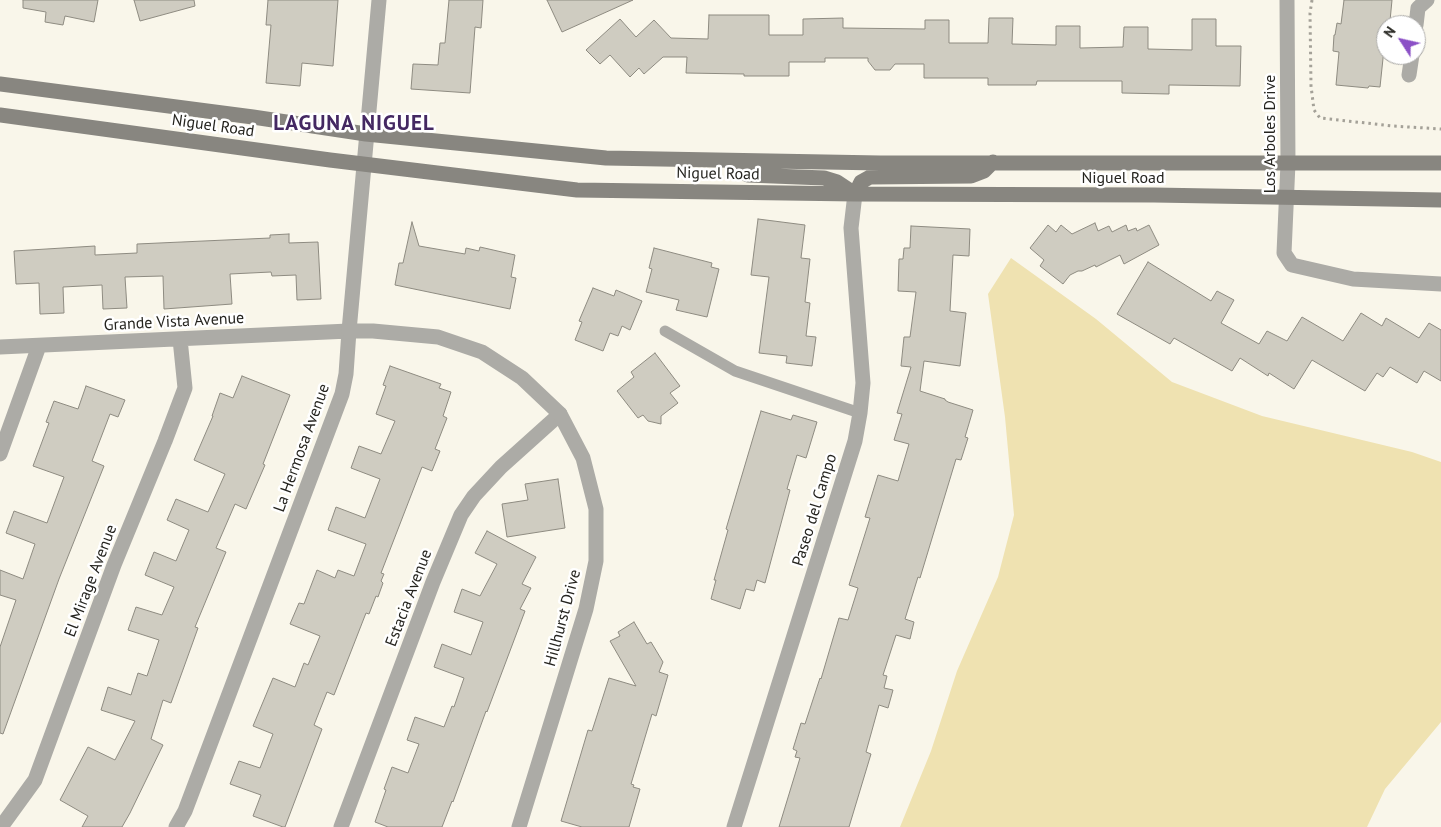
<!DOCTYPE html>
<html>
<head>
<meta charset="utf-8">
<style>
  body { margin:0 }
  #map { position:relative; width:1441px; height:827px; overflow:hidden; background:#f9f6ea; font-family:"PT Sans",sans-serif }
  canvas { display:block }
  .north { position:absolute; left:1376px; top:15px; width:50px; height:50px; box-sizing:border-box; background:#fff; border:1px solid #a8a7a5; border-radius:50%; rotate:305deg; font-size:14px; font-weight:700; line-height:20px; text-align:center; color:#25241f }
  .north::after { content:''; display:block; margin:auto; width:18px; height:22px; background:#8b50c6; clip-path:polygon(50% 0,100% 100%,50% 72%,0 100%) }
</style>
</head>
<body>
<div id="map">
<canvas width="1441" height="827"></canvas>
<div class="north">N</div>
</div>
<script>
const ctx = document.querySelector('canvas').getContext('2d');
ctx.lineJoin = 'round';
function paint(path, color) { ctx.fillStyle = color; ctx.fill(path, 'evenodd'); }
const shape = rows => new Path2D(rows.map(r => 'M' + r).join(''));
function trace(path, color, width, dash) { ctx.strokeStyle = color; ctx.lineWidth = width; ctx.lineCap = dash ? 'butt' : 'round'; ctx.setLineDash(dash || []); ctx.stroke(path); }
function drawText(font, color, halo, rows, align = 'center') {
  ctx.font = font + ' "PT Sans",sans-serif'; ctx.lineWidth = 5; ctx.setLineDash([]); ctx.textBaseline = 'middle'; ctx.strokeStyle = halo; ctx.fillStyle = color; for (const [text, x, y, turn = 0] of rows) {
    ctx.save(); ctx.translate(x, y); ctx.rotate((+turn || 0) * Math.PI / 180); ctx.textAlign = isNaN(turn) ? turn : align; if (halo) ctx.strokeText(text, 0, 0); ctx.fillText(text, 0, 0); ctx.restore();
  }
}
paint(shape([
  [1011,258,1096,319,1172,382,1262,416,1412,452,1441,462,1441,722,1385,789,1367,827,900,827,931,751,957,671,998,577,1014,515,1005,417,988,294]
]), '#efe2b1');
const building = shape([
  [23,0,98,0,94,22,65,16,63,25,45,22,46,12,23,8,23,0],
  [134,0,194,0,195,6,140,21,134,0],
  [268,0,338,0,333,66,302,63,300,86,266,83,271,25,266,25,268,0],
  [449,0,483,0,481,28,475,27,470,93,411,89,413,64,438,65,440,43,445,43,449,0],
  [547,0,633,0,562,32,547,0],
  [1344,0,1392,0,1390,21,1386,21,1386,49,1384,49,1380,87,1369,86,1368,88,1336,85,1339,52,1333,51,1334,35,1335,35,1337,23,1341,24,1344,0],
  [709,15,769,15,769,35,803,35,803,19,843,18,843,28,925,29,925,20,949,20,949,43,988,43,989,18,1013,18,1012,44,1056,45,1056,26,1080,26,1080,48,1123,47,1124,27,1148,27,1148,49,1192,50,1192,19,1216,19,1216,46,1241,46,1240,86,1169,85,1169,94,1122,93,1122,81,1037,81,1036,85,988,85,988,78,924,78,924,64,895,64,890,70,875,70,868,61,868,58,825,58,825,62,789,62,789,76,744,76,744,74,686,73,687,57,663,57,644,74,639,68,630,77,610,55,600,64,586,50,620,19,636,37,654,20,671,38,708,39,709,15],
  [758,219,805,225,801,258,810,259,805,302,810,303,806,336,816,337,812,366,786,363,787,356,759,353,769,277,751,275,758,219],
  [412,222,419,246,465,254,466,248,479,251,480,247,515,255,511,277,516,278,510,309,395,285,399,263,403,263,412,222],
  [1095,223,1098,231,1109,226,1112,232,1126,225,1128,231,1136,228,1137,231,1149,225,1159,245,1124,264,1120,255,1096,267,1095,265,1082,271,1078,271,1070,275,1063,284,1040,266,1044,260,1030,248,1048,225,1056,232,1061,225,1072,234,1095,223],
  [911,226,970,229,969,256,953,255,950,311,966,313,960,366,924,361,920,391,945,399,945,400,948,402,973,410,965,437,968,438,961,460,956,459,920,578,918,577,905,619,914,622,910,639,896,635,883,675,887,676,884,688,893,690,888,708,879,705,866,752,871,754,849,827,779,827,800,758,795,757,797,751,793,749,801,723,805,724,820,678,821,679,839,618,848,620,858,588,849,585,870,518,865,517,878,475,898,481,909,444,894,440,902,414,897,413,911,367,901,366,904,337,910,337,916,292,898,291,899,259,903,259,904,248,910,248,911,226],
  [289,234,289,243,318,242,321,299,297,300,296,275,272,276,271,272,230,274,232,304,164,309,163,276,125,277,127,308,103,309,102,285,63,287,64,313,40,314,39,283,16,284,14,251,95,246,95,255,137,253,137,244,270,238,270,235,289,234],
  [654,248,712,263,711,267,719,269,707,317,676,310,679,300,646,292,652,269,649,268,654,248],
  [1148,262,1211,301,1217,291,1234,300,1221,323,1259,344,1267,331,1287,341,1302,317,1343,341,1361,313,1382,326,1386,318,1419,338,1429,323,1441,330,1441,381,1424,371,1417,383,1390,367,1383,377,1377,373,1365,391,1312,360,1294,389,1269,373,1268,376,1240,358,1232,371,1174,338,1170,344,1117,314,1148,262],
  [593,288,614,296,616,290,642,301,630,330,622,326,618,336,610,333,603,351,575,340,582,322,579,321,593,288],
  [655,353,680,386,670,393,678,403,661,416,661,424,648,421,643,415,638,418,617,391,634,377,631,372,655,353],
  [390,366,441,384,439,388,451,392,443,416,447,418,435,449,440,451,432,471,422,467,381,573,384,574,381,581,383,583,378,597,376,596,369,614,366,613,334,695,327,692,314,725,322,729,285,827,283,827,253,816,261,795,230,784,239,761,260,768,273,734,253,726,273,678,295,687,304,663,308,665,320,636,290,624,299,603,304,604,317,570,335,578,338,570,354,576,366,544,328,530,336,507,365,518,380,479,351,468,359,446,381,454,395,421,376,414,386,386,383,385,390,366],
  [242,376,290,395,263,464,265,465,246,509,235,504,216,548,226,552,195,627,198,628,171,703,163,700,151,739,163,745,130,813,122,827,82,827,88,816,60,800,88,747,115,760,135,721,101,710,108,687,131,695,138,673,147,676,159,640,128,630,136,607,162,615,174,587,145,575,154,552,176,561,189,530,167,520,176,499,208,512,225,474,194,460,213,416,212,416,220,393,233,398,242,376],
  [86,386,125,400,118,417,110,414,92,461,104,466,59,579,3,734,0,733,0,647,16,600,0,595,0,570,23,579,35,544,6,533,14,511,47,523,64,477,33,466,49,423,46,422,54,401,78,409,86,386],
  [761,411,791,420,793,415,817,422,806,458,797,455,787,489,790,490,765,583,757,580,754,591,746,589,740,609,711,599,716,580,714,580,728,530,726,529,761,411],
  [558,479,565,528,507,537,502,504,528,500,525,484,558,479],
  [487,531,536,557,522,584,531,588,520,609,525,611,487,712,486,711,453,802,452,801,442,827,388,827,375,822,386,790,384,789,392,767,408,773,419,744,407,740,415,717,444,727,452,706,454,707,464,678,434,667,442,644,471,655,483,622,454,612,462,589,480,596,497,564,475,553,487,531],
  [634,622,647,644,651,642,663,662,659,672,668,675,656,716,652,714,631,784,634,785,633,787,640,789,629,827,582,827,561,821,588,730,592,731,609,678,636,686,610,641,620,636,618,632,634,622]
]);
paint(building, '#cfccc1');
trace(building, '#8e8b81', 1);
trace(shape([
  [1312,0,1310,13,1311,86,1314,110,1320,118,1393,126,1441,129]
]), '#a4a198', 3, [2.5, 4]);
trace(shape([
  [665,331,735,371,860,413]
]), '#acaba6', 11);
trace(shape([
  [1287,0,1288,163,1284,253,1292,265,1353,279,1441,284],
  [1416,25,1418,8,1427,0],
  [1409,75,1412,55],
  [0,347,349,331,346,374,342,394,185,811,176,827],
  [0,454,39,346],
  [1,827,35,780,114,565,165,441,185,388,180,339],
  [341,827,433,582,461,515,474,496,501,467,560,414],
  [734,827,855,441,860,413,863,383,851,228,855,194]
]), '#acaba6', 15);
trace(shape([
  [379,0,349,331,373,331,438,337,482,352,522,378,560,414,583,458,596,509,596,561,586,609,519,827]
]), '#acaba6', 15);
trace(shape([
  [0,84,253,117,366,134,606,158,880,163,1441,163],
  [0,115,330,160,577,190,855,194,1154,195,1441,200],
  [731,161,738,170,748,175,824,178,837,182,855,194],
  [855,194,861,182,870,177,971,176,984,171,993,162]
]), '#888680', 15);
drawText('16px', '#25241f', '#fff', [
  ["Niguel Road",213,126,8],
  ["Los Arboles Drive",1270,134,-90],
  ["Niguel Road",718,174,1],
  ["Niguel Road",1123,178],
  ["Grande Vista Avenue",174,322,-3],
  ["La Hermosa Avenue",302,448,-70],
  ["Paseo del Campo",815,510,-73],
  ["El Mirage Avenue",91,581,-69],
  ["Estacia Avenue",409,598,-69],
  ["Hillhurst Drive",563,618,-75]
]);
ctx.letterSpacing = '1px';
drawText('bold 21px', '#442862', '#fff', [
  ["LAGUNA NIGUEL",354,124]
]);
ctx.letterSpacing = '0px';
</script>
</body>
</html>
